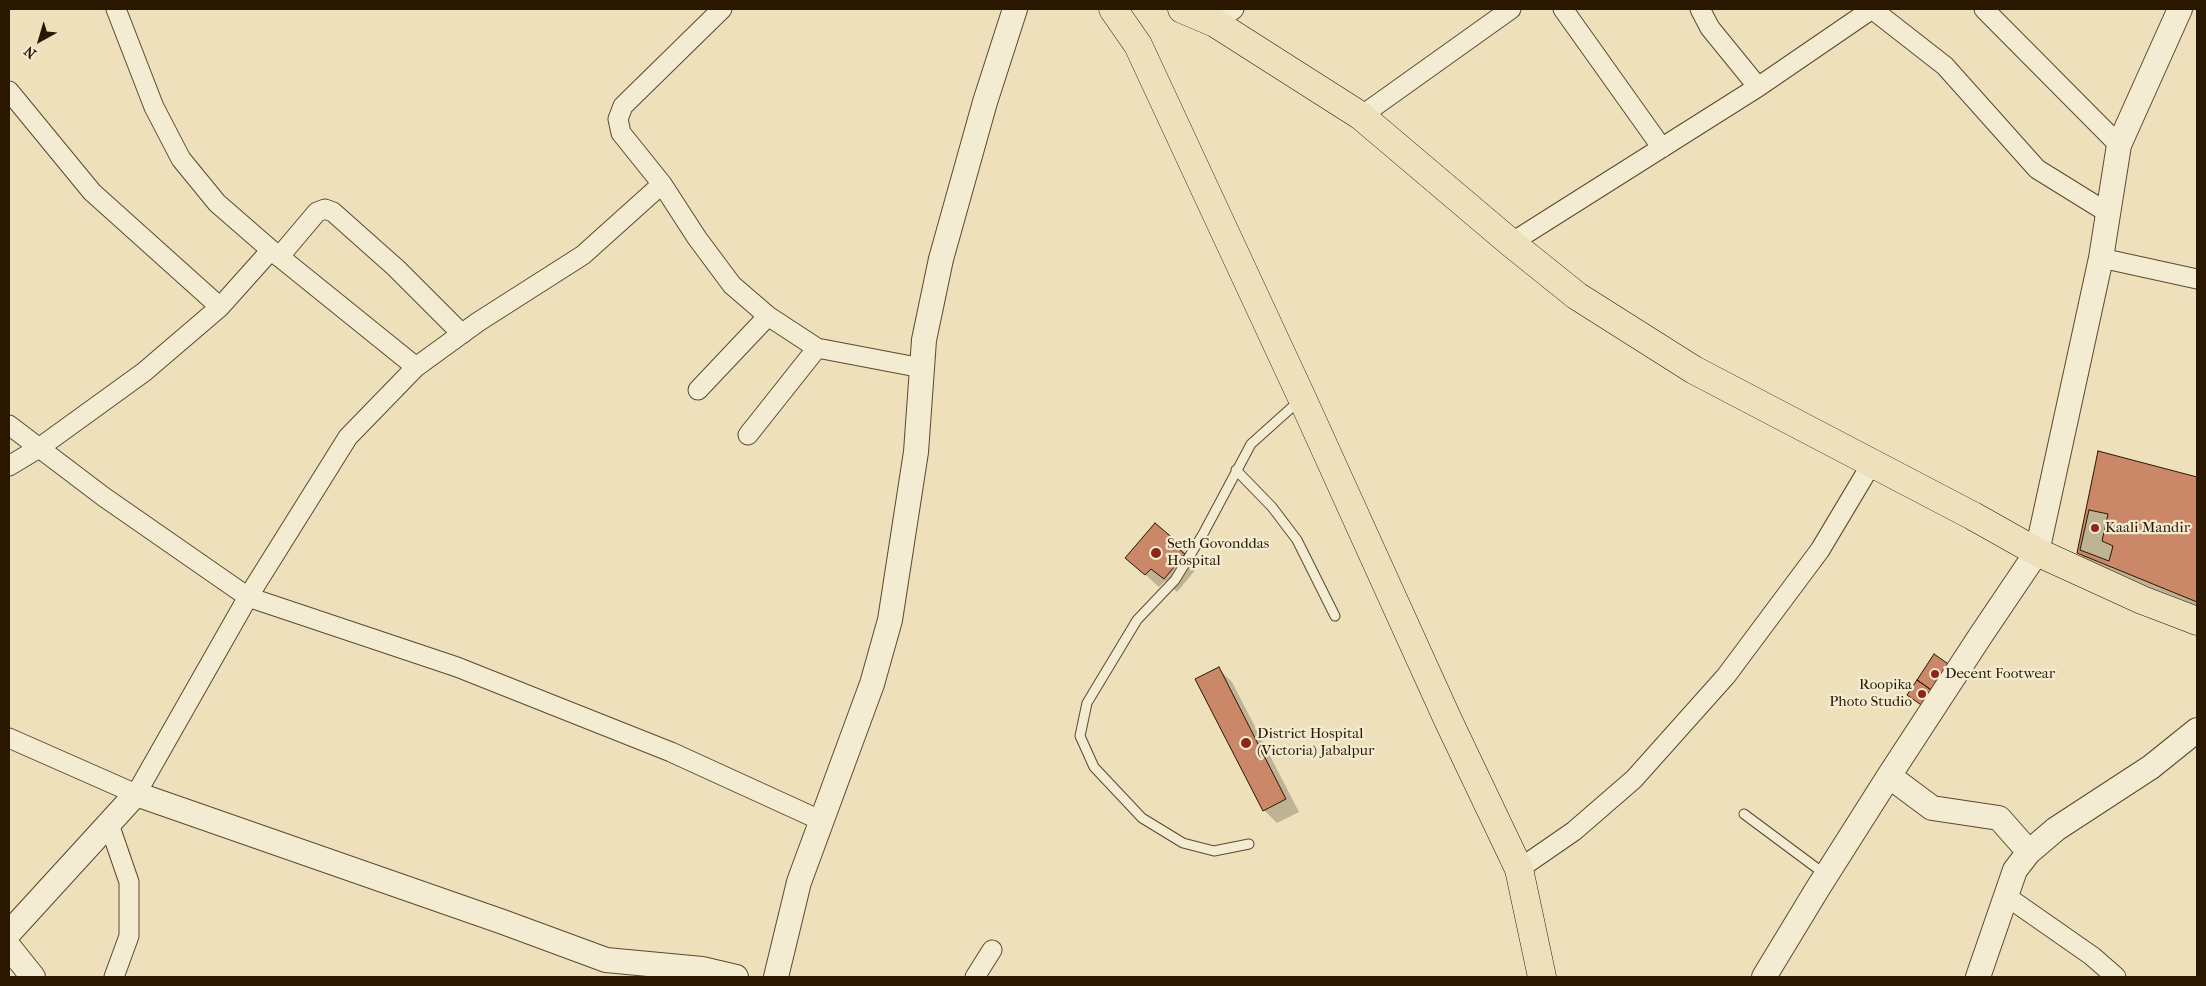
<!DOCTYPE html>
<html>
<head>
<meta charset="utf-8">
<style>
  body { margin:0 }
  #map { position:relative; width:2206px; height:986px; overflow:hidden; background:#eee0bb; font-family:"IM FELL French Canon",serif }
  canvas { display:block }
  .frame { position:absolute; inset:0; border:10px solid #291700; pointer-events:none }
  .north { position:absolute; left:15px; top:15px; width:50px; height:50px; -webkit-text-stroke:4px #f4ebd3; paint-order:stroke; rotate:219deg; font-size:14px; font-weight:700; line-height:20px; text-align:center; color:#291700 }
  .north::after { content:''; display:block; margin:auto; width:18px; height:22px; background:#291700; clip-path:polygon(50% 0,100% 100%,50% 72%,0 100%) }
</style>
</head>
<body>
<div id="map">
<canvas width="2206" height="986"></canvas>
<div class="frame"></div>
<div class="north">N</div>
</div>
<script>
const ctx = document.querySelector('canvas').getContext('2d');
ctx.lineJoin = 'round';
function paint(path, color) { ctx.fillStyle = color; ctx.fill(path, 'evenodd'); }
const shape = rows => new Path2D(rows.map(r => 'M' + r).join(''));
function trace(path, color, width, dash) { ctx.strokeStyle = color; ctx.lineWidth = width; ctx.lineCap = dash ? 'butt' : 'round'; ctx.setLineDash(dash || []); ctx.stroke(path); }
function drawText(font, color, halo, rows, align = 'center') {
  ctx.font = font + ' "IM FELL French Canon",serif'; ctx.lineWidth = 4.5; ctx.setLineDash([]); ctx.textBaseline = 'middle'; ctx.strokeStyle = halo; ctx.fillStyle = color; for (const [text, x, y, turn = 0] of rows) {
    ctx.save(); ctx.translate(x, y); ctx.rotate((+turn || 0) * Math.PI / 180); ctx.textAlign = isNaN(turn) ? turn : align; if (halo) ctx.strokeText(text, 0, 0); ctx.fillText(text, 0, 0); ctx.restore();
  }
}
paint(shape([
  [2099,452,2197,479,2197,612,2096,571,2079,553],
  [1155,525,1187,554,1186,557,1197,568,1177,592,1165,581,1159,587,1127,558],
  [1219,669,1232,682,1299,812,1277,823,1264,810]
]), '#0003');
const building = shape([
  [2098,451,2197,477,2197,602,2077,553,2098,451],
  [2089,510,2108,514,2102,541,2113,546,2109,561,2080,550,2089,510],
  [1155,523,1175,540,1172,544,1185,554,1164,579,1151,569,1145,575,1125,558,1155,523],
  [1934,654,1954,668,1937,694,1917,680,1934,654],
  [1219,667,1286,799,1263,811,1195,679,1219,667],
  [1917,680,1937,694,1927,709,1907,695,1917,680]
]);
paint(building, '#ca8868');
trace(building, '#291700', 1);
const service = shape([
  [1236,470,1272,507,1297,540,1335,616],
  [1744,814,1826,875],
  [1249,844,1214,851,1183,843,1142,818,1094,767,1080,736,1087,703,1137,620,1175,580,1203,534,1251,444,1300,400]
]);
const minor = shape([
  [116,9,154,107,181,159,217,203,271,250,416,367],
  [1563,9,1662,148],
  [1984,9,2119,145],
  [1215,23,1234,9],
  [1758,87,1872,9,1945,66,2037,169,2108,213],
  [9,91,92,192,220,307],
  [1361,116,1511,9],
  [662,184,697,238,732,285,768,316,817,348,922,368],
  [1511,243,1758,87,1710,28,1700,9],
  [279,257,317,212,325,209,333,212,396,268,462,334],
  [2101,258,2197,279],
  [698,390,768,316],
  [9,425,104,497,248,597,457,667,671,752,822,821],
  [748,435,817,348],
  [9,466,39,448,144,372,220,307,271,250],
  [9,738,136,794,248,597,348,437,416,367,478,322,583,255,662,184,621,133,618,119,623,106,722,9],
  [109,824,129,882,129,936,114,977],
  [1519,869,1574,831,1634,779,1726,676,1820,550,1872,463],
  [2006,896,2092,956,2116,977],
  [975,977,992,950]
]);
const tertiary = shape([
  [1889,776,1932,808,1999,818,2029,852],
  [9,933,136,794,503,922,606,960,702,969,736,977],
  [9,947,33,977],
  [776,977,799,882,872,684,890,620,916,452,924,340,941,259,985,102,1015,9],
  [1764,977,1818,888,1889,776,1981,635,2037,552,2101,258,2119,145,2180,9],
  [1978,977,2015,870,2029,852,2056,829,2151,767,2197,730]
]);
const primary = shape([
  [1113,9,1138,45,1302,398,1448,720,1519,869,1542,977],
  [1182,9,1215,23,1361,116,1511,243,1577,296,1694,370,1973,516,2037,552,2142,600,2197,621]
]);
trace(service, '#5a492f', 11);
trace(minor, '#5a492f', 21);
trace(tertiary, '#5a492f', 26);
trace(primary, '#291700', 29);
trace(service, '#f4ebd3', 9);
trace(minor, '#f4ebd3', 19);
trace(tertiary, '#f4ebd3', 24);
trace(primary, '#eee0bb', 28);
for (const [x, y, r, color] of [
  [2095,528,5,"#8f2418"],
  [1156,553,6,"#8f2418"],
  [1935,674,5,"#8f2418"],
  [1922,694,5,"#8f2418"],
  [1246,743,6,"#8f2418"]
]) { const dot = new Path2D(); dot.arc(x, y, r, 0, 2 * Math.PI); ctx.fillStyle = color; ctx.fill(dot); trace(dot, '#f4ebd3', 2); }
drawText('15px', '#291700', '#f4ebd3', [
  ["Kaali Mandir",2105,528],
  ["Seth Govonddas",1167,544],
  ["Hospital",1167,561],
  ["Decent Footwear",1945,674],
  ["Roopika",1912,685,"right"],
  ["Photo Studio",1912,702,"right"],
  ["District Hospital",1257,734],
  ["(Victoria) Jabalpur",1257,751]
], 'left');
</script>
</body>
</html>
